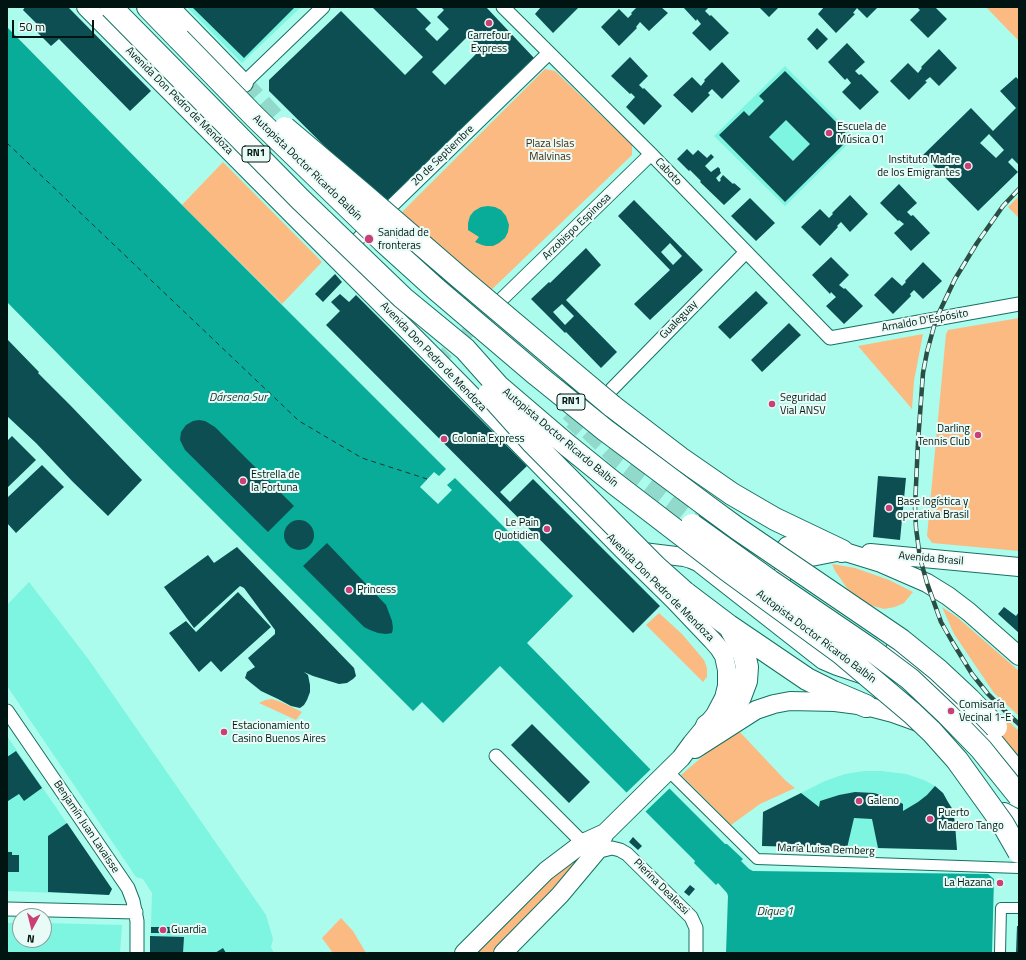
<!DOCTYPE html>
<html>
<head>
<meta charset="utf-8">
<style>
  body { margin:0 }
  #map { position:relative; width:1026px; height:960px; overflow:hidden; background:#abfcec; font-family:"Titillium Web",sans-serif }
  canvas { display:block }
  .frame { position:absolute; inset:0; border:8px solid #001511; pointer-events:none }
  .north { position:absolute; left:12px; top:908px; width:40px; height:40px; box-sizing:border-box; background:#e8fbf7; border:1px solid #8b9f9b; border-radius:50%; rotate:187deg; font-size:11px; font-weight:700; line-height:16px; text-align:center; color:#001511 }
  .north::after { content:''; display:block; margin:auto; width:14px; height:18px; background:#ca3f75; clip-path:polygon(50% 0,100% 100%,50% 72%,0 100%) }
  .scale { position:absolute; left:12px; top:20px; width:82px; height:18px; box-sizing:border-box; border:2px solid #001511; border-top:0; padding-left:5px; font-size:12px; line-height:14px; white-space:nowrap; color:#001511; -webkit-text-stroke:3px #e8fbf7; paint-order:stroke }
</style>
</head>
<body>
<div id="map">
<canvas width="1026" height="960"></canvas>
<div class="frame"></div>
<div class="north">N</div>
<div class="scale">50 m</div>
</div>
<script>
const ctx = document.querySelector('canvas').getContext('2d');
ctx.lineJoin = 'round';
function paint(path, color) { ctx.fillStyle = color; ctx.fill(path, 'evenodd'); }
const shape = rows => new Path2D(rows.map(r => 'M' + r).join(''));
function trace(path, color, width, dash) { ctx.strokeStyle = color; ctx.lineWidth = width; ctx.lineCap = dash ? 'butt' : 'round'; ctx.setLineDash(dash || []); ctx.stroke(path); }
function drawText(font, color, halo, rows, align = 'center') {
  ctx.font = font + ' "Titillium Web",sans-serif'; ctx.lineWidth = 4; ctx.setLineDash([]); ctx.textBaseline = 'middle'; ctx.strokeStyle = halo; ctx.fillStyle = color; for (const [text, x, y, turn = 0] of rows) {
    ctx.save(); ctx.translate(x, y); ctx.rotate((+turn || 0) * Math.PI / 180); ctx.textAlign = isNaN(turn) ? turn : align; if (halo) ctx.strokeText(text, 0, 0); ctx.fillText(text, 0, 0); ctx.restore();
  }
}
paint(shape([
  [187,7,301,7,242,63],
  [785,66,855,137,785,206,714,136],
  [29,582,89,660,266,915,273,939,271,947,274,953,150,953,152,893,143,879,136,877,7,686,7,605],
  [7,736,112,889,109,895,7,891],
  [864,771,882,771,906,774,924,780,935,786,943,793,948,802,953,810,955,824,957,850,762,846,763,812,825,781,845,774],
  [7,923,20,923,20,940,44,940,44,923,122,925,120,953,7,953]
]), '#7ef5e0');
paint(shape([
  [986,7,1019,7,1019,41,1011,33],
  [545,69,555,71,632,145,632,155,486,295,395,219],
  [223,162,322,262,282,304,182,205],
  [1019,196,1019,218,1008,207],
  [1019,318,1019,551,932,543,927,536,946,334,948,330],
  [923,334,914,381,912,409,858,346],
  [832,564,855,568,875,575,889,580,913,592,904,603,895,607,884,609,866,604,847,588,835,571],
  [942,607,957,617,1019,671,1019,716,994,693,954,634],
  [659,613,682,634,704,660,707,668,707,677,703,682,646,625],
  [272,699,281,702,302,712,296,720,259,703,265,700],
  [992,706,1019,731,1019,803,984,743],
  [738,730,786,781,795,788,760,804,731,825,681,775,732,731],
  [593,845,567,873,537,909,493,953,469,953,551,877],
  [341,918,353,931,366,953,333,953,322,938]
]), '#fcba83');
paint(shape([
  [7,27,182,205,446,469,439,476,434,472,420,487,438,504,452,490,447,485,455,478,573,596,527,643,649,768,725,844,727,844,743,859,741,861,749,869,753,871,988,874,994,879,992,953,726,953,728,896,727,893,718,883,716,885,694,863,695,861,500,666,443,723,422,702,413,711,169,467,7,302],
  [488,206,495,207,501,210,506,216,509,225,508,232,505,238,499,243,493,246,486,246,482,245,475,242,479,237,468,230,468,223,470,216,474,211,481,207]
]), '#08ac98');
paint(shape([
  [652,768,671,787,644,813,625,794]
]), '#abfcec');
trace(shape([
  [7,143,299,421,362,458,427,479]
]), '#1d332f', 1, [5, 4]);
paint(shape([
  [25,7,68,7,151,91,130,111,59,39,51,46,35,30,39,26,23,10],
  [192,7,295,7,244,58],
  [372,7,415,7,431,23,425,29,437,41,449,29,437,17,444,10,441,7,486,7,534,58,390,201,380,201,269,91,269,80,341,11,405,75,423,57],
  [468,36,481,49,445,85,432,72],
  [541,7,577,7,578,8,553,33,535,14],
  [637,7,661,7,668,13,649,31,640,22,636,27,637,28,619,46,601,27,619,9,628,18,632,14,631,13],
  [683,7,709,7,705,11,710,16,711,15,729,33,710,51,692,33,701,24,697,19,696,21],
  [759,7,779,7,769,17],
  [824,7,878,7,867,18,857,8,853,13,855,14,836,33,818,14],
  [917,7,935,7,947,19,928,38,910,20,920,10],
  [817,28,828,39,817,50,807,39],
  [847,43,865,62,855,71,859,75,861,74,879,92,860,110,842,92,851,83,847,78,845,80,828,62],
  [939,49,957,68,939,86,930,77,925,81,927,82,909,100,890,81,908,63,918,73,922,68,921,67],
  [630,57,648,76,639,85,643,89,644,88,662,106,644,125,626,107,635,97,631,93,630,94,611,76],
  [722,62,740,81,722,99,712,89,708,93,710,95,692,113,673,95,692,77,701,86,705,81,704,80],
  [785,71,842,128,842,129,850,138,785,202,719,135,744,111,749,116,764,101,759,96],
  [786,120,810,144,793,161,769,137],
  [1016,77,1019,80,1019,165,1012,158,1008,162,1018,172,978,211,923,155,971,108,993,131,1016,108,1000,91],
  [989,134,1004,150,996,158,980,143],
  [687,149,693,155,698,150,707,158,711,154,714,157,705,166,711,172,718,167,720,169,720,171,721,173,716,178,719,182,721,180,720,179,723,175,733,184,734,183,741,189,724,205,700,182,701,181,690,170,689,171,677,159],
  [899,184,917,203,907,212,911,216,913,215,930,233,911,251,894,233,904,224,899,220,898,221,880,203],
  [850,195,868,214,850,232,841,222,837,226,838,227,820,246,801,227,820,209,829,218,833,214,832,213],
  [750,198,775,223,756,241,731,216],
  [634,200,703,270,650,320,634,304,670,270,618,216],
  [670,243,682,256,673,265,661,252],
  [586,248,601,265,566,300,617,352,601,368,566,332,565,333,531,299,549,282,550,283],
  [562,304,574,316,565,325,553,312],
  [831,257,849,275,839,285,844,289,845,288,863,306,844,324,826,306,836,297,831,292,830,294,812,275],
  [923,262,942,281,923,299,914,290,910,294,911,296,893,314,874,295,892,277,902,286,906,282,905,281],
  [335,274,342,282,323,302,315,294],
  [756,291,768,303,730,339,718,327],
  [340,294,349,302,356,295,527,466,500,492,510,502,533,479,660,606,633,633,326,325,340,311,331,302],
  [789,323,801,335,762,372,751,360],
  [7,339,39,372,38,373,71,406,142,480,108,516,72,481,36,443,7,416],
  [199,420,205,421,215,427,294,506,268,532,185,450,180,440,181,432,186,425,193,421],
  [12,436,36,460,7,488,7,441],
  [42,465,64,487,16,533,7,523,7,498],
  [878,476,906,478,900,540,873,537],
  '284 535a15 15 0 1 1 30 0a15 15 0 1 1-30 0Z',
  [327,543,386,605,392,621,393,628,392,633,386,634,378,633,370,630,364,627,303,566],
  [237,547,354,668,356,676,353,679,347,683,339,684,313,676,304,672,308,675,310,685,310,692,307,700,304,705,300,708,291,706,278,699,261,691,251,683,245,678,247,672,255,667,248,658,275,634,275,630,244,588,240,586,194,628,164,587,208,555,214,563],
  [238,592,271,627,221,672,211,661,199,672,169,633,186,621,196,632],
  [1004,607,1016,616,1019,612,1019,633,998,614],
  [532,724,590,782,569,803,511,745],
  [16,751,42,788,24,801,19,794,8,801,7,799,7,757],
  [935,786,943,793,948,802,953,810,955,824,957,850,878,848,872,819,854,818,847,848,762,846,763,812,801,793,819,807,820,801,839,795,855,792,874,793,894,799,903,804,903,811,918,802,927,795],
  [67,823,112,889,109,895,48,892,48,836],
  [633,837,642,846,638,850,629,842],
  [7,852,12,852,12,855,19,855,19,872,7,872],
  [690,885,695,889,689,896,684,892],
  [1017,926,1019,926,1019,953,1016,953],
  [151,927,175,927,176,933,151,933],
  [150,936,184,937,183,953,150,953],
  [223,948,226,953,215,953]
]), '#0c4e52');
trace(shape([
  [438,361,499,303],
  [558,445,591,410]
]), '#91d9cb', 13, [13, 6]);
trace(shape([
  [244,83,295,138],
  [569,412,618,459,700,523,711,530,723,535,731,538,755,542]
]), '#91d9cb', 18, [18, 9]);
const pedestrian = shape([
  [668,771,757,859,1019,868],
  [1000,953,1001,908,1019,908]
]);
const minor = shape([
  [503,7,651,154,830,338,1019,304],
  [244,83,323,7],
  [346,251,375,222,549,53],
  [502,299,651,154],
  [612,389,746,252],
  [7,711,128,888,133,901,137,921,137,953],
  [496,756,583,843],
  [596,852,612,848,620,850,627,854,691,917,696,928,696,953],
  [7,909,136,912]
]);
const secondary = shape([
  [86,7,438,361,623,550,674,600,712,640,719,648,724,656,727,670,727,686,724,698,715,715,692,743,681,758,605,833,596,852,560,895,503,953],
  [170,7,244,83],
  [787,546,825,549],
  [635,551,684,557,691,559,698,562,823,660,837,666,864,675],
  [870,553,1019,567],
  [773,599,777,585,780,579,783,574,792,565,806,558,842,551,881,563,927,583,948,596,969,612,1019,656],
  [695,749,756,710,774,704,790,701,835,702,866,706,893,713,918,722],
  [1004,812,1019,820],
  [464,953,546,871,583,843,605,833]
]);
const motorway = shape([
  [148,7,179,39],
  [612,406,680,458,732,494,775,519,842,551],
  [684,592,729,626,807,679,833,692,866,706],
  [897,650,941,688,964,710,987,736,1019,775],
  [707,726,732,708,740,697,746,681,747,667,745,658,742,649,731,629]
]);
trace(pedestrian, '#177063', 12);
trace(minor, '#177063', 15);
trace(secondary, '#177063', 20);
trace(motorway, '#177063', 24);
trace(pedestrian, '#fff', 10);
trace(minor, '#fff', 13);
trace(secondary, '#fff', 18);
trace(motorway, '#fff', 22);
const rail = shape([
  [1019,189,1003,206,977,243,955,279,936,319,927,352,923,373,918,442,915,507,916,528,920,558,927,583,941,622,953,643,972,674,988,694,1011,717,1019,724]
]);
trace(rail, '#2a4d46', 4.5);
trace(rail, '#e8fbf7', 3, [9]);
const motorwayBridge = shape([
  [111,7,300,199,403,298,465,349,498,386,567,445,614,483,726,569,841,653,912,713,932,732,957,760,1003,824,1019,852],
  [179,39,255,117,383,241,436,289,537,375,605,430,708,507,738,529,901,640,938,670,969,699,996,727],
  [285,128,364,195,459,277,612,406],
  [489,394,532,442,656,567,684,592],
  [692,525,770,581,870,649,910,679,947,714,981,749,1019,796]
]);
trace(motorwayBridge, '#177063', 24, []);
trace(motorwayBridge, '#fff', 22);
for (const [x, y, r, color] of [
  [489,23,4,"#ca3f75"],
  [829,133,4,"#ca3f75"],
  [968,166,4,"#ca3f75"],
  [369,239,5,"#ca3f75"],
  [772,404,4,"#ca3f75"],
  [978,435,4,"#ca3f75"],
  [444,439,4,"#ca3f75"],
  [243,481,4,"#ca3f75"],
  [889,508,4,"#ca3f75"],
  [547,529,4,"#ca3f75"],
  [349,590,4,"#ca3f75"],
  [951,711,4,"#ca3f75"],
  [224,732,4,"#ca3f75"],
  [859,801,4,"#ca3f75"],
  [930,819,4,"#ca3f75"],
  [1000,883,4,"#ca3f75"],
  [163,930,4,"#ca3f75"]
]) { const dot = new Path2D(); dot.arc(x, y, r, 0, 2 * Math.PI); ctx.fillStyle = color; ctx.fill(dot); trace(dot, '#e8fbf7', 1.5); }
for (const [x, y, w] of [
  [256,154,28],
  [571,402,28]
]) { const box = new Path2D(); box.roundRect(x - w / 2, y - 8, w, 16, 3); ctx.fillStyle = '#e8fbf7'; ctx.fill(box); trace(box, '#001511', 1); }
drawText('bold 10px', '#001511', null, [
  ["RN1",256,154],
  ["RN1",571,402]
]);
drawText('11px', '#001511', '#e8fbf7', [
  ["Carrefour",489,36,"center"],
  ["Express",489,49,"center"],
  ["Escuela de",837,127],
  ["Música 01",837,140],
  ["Instituto Madre",960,160,"right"],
  ["de los Emigrantes",960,173,"right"],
  ["Sanidad de",378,233],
  ["fronteras",378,246],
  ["Seguridad",780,398],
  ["Vial ANSV",780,411],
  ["Darling",970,429,"right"],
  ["Tennis Club",970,442,"right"],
  ["Colonia Express",452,439],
  ["Estrella de",251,475],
  ["la Fortuna",251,488],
  ["Base logística y",897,502],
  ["operativa Brasil",897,515],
  ["Le Pain",539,523,"right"],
  ["Quotidien",539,536,"right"],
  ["Princess",357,590],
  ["Comisaría",959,705],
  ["Vecinal 1-E",959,718],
  ["Estacionamiento",232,726],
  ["Casino Buenos Aires",232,739],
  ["Galeno",867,801],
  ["Puerto",938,813],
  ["Madero Tango",938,826],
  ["La Hazana",992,883,"right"],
  ["Guardia",171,930]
], 'left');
drawText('11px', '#001511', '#e8fbf7', [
  ["Avenida Don Pedro de Mendoza",179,101,45],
  ["20 de Septiembre",443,156,-44],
  ["Autopista Doctor Ricardo Balbín",307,168,44],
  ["Caboto",668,172,46],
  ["Arzobispo Espinosa",577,227,-44],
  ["Gualeguay",679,320,-46],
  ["Arnaldo D'Espósito",925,321,-10],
  ["Avenida Don Pedro de Mendoza",433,357,46],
  ["Autopista Doctor Ricardo Balbín",560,438,40],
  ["Avenida Brasil",931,559,5],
  ["Avenida Don Pedro de Mendoza",660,588,45],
  ["Autopista Doctor Ricardo Balbín",816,637,37],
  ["Benjamín Juan Lavaisse",86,827,56],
  ["María Luisa Bemberg",826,850,2],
  ["Pierina Dealessi",661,887,45]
]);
drawText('11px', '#482a0e', '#e8fbf7', [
  ["Plaza Islas",550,144],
  ["Malvinas",550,157]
]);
drawText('italic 12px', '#1d332f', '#e8fbf7', [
  ["Dársena Sur",238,398],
  ["Dique 1",775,912]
]);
</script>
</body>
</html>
